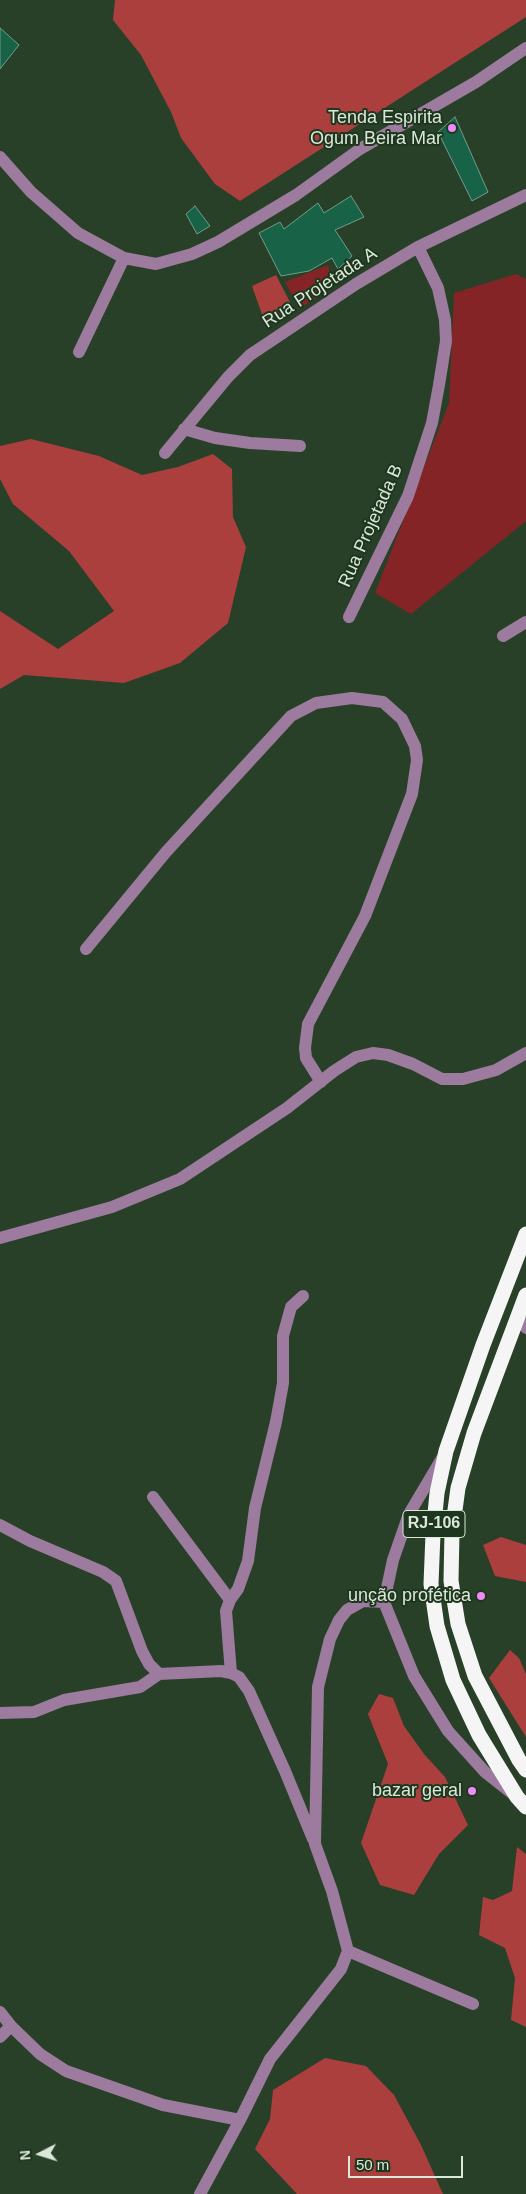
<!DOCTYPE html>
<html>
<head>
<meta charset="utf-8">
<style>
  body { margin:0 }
  #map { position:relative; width:526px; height:2194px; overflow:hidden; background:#284028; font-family:Helvetica,sans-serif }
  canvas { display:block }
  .north { position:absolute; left:15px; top:2129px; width:50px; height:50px; -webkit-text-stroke:4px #1e361e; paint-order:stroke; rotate:265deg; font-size:14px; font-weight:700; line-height:20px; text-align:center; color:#dae8d9 }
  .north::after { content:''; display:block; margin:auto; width:18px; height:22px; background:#dae8d9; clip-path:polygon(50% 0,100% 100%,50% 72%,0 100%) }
  .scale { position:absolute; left:348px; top:2156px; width:115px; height:22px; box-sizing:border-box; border:2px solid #dae8d9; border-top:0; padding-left:6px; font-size:15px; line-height:18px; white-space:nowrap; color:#dae8d9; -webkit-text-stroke:4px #1e361e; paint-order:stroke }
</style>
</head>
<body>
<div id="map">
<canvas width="526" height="2194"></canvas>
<div class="north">N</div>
<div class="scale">50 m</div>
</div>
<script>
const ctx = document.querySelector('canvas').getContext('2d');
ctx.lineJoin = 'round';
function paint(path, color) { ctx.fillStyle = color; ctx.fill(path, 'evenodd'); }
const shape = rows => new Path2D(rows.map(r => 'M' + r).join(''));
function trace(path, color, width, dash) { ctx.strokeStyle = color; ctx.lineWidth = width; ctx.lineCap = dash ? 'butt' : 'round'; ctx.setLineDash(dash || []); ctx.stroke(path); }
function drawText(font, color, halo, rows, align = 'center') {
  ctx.font = font + ' Helvetica,sans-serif'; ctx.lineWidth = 4; ctx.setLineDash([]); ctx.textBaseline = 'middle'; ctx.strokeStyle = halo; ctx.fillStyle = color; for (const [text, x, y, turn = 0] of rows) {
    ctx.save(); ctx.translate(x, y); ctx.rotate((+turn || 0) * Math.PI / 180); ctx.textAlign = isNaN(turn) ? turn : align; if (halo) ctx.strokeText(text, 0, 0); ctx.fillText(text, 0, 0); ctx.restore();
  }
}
paint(shape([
  [328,265,332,288,299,309,285,282],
  [516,274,526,279,526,521,411,614,375,593,449,403,454,293]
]), '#842426');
paint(shape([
  [115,0,526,0,526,17,240,201,215,184,181,138,171,112,141,55,113,20],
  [276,275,294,310,265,323,252,286],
  [31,439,99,456,142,475,178,467,213,454,232,469,233,517,246,547,228,623,180,663,124,683,24,675,0,689,0,611,58,649,114,611,69,551,13,504,0,479,0,446],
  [501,1537,526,1545,526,1582,495,1576,483,1545],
  [510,1650,519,1658,526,1674,526,1737,489,1678],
  [379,1694,393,1698,404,1726,424,1754,445,1777,468,1825,439,1854,414,1895,380,1885,361,1843,388,1764,368,1714],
  [517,1847,526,1854,526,2027,511,2020,515,1978,505,1948,479,1935,483,1897,493,1900,512,1891],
  [325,2058,366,2066,394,2095,421,2145,443,2194,297,2194,255,2149,270,2119,273,2090]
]), '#aa3f3e');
const building = shape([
  [0,28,19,45,0,69,0,28],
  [455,117,488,192,472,201,438,132,455,117],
  [351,196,364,217,335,230,352,256,338,269,332,258,309,271,281,276,259,233,280,222,284,229,318,203,324,213,351,196],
  [195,206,210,226,197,234,186,214,195,206]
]);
paint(building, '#186348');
trace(building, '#749b89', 1);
trace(shape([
  [0,157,31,192,78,233,124,258,156,264,192,254,218,242,296,195,360,149,476,82,526,48],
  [79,352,124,258],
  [184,429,215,438,250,443,300,446],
  [165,453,228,377,250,355,356,284,418,247,526,195],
  [349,617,408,496,432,423,439,385,446,341,445,320,438,288,418,247],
  [503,636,526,622],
  [86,949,166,852,291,716,316,703,352,698,383,702,402,719,415,746,417,760,412,794,365,916,308,1024,305,1048,306,1058,321,1082],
  [0,1238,112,1207,180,1179,287,1108,334,1071,356,1057,373,1053,388,1055,413,1064,442,1079,463,1079,496,1070,526,1053],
  [517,1316,526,1328],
  [444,1455,409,1514,393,1560,384,1602,414,1676,448,1731,485,1772,513,1794],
  [153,1497,230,1600],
  [0,1525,30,1541,103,1572,116,1581,142,1651,149,1664,159,1674,221,1671,231,1673,239,1677,249,1691,285,1771,313,1839],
  [231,1673,226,1611,230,1600,238,1589,248,1561,255,1508,276,1422,283,1383,283,1336,291,1307,303,1296],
  [0,1713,34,1712,64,1700,140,1687,159,1674],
  [348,1951,473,2004],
  [0,2012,11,2026,40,2054,66,2071,163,2105,240,2120],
  [0,2037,11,2026],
  [200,2194,240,2120,270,2059,341,1969,348,1951,332,1891,315,1844,318,1687,330,1639,339,1620,347,1610,363,1601,384,1602]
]), '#9c7b9e', 12);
trace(shape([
  [526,1234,483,1345,446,1451,437,1493,433,1534,431,1584,437,1626,453,1680,479,1735,517,1797,526,1807],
  [526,1295,474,1433,458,1488,452,1532,451,1581,458,1624,475,1676,519,1760,526,1770]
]), '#f5f5f5', 15);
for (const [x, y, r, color] of [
  [452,128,5,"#ef8bf7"],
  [481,1596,5,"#ef8bf7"],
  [472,1791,5,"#ef8bf7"]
]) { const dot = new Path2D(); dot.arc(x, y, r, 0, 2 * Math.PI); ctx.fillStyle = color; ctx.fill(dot); trace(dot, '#1e361e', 2); }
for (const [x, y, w] of [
  [434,1524,62]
]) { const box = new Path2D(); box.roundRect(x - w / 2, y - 13.5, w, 27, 4); ctx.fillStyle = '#1e361e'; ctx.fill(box); trace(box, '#dae8d9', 1); }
drawText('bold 16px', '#dae8d9', null, [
  ["RJ-106",434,1524]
]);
drawText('18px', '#dae8d9', '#1e361e', [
  ["Tenda Espirita",442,118],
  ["Ogum Beira Mar",442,139],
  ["unção profética",471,1596],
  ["bazar geral",462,1791]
], 'right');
drawText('18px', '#dae8d9', '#1e361e', [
  ["Rua Projetada A",320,288,-33],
  ["Rua Projetada B",371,526,-66]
]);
</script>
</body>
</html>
